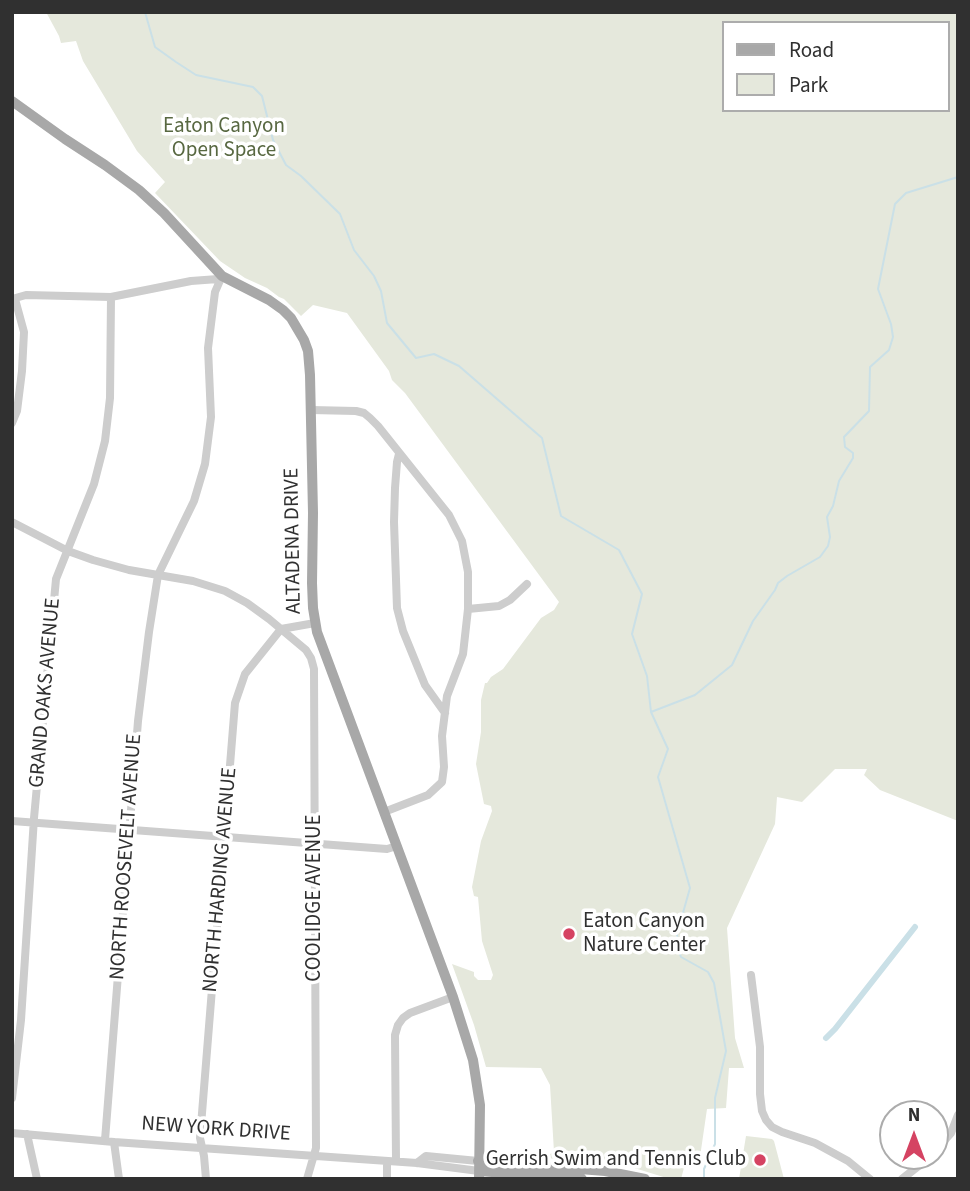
<!DOCTYPE html>
<html>
<head>
<meta charset="utf-8">
<style>
  body { margin:0 }
  #map { position:relative; width:970px; height:1191px; overflow:hidden; background:#fff; font-family:"Source Sans 3",sans-serif }
  canvas { display:block }
  .frame { position:absolute; inset:0; border:14px solid #303030; pointer-events:none }
  .legend { position:absolute; left:722px; top:21px; width:228px; height:91px; box-sizing:border-box; background:#fff; border:2px solid #acacac; margin:0; padding:9px 12px; list-style:none; font-size:21px; color:#303030 }
  .legend li { display:flex; align-items:center; gap:14px; height:35px }
  .legend b { width:35px; border:2px solid #acacac }
  .north { position:absolute; left:879px; top:1100px; width:70px; height:70px; box-sizing:border-box; background:#fff; border:2px solid #acacac; border-radius:50%; rotate:0deg; font-size:19px; font-weight:700; line-height:28px; text-align:center; color:#303030 }
  .north::after { content:''; display:block; margin:auto; width:24px; height:32px; background:#d54362; clip-path:polygon(50% 0,100% 100%,50% 72%,0 100%) }
</style>
</head>
<body>
<div id="map">
<canvas width="970" height="1191"></canvas>
<div class="frame"></div>
<ul class="legend">
<li><b style="height:9px;background:#a8a8a8"></b>Road</li>
<li><b style="height:19px;background:#e5e8dc"></b>Park</li>
</ul>
<div class="north">N</div>
</div>
<script>
const ctx = document.querySelector('canvas').getContext('2d');
ctx.lineJoin = 'round';
function paint(path, color) { ctx.fillStyle = color; ctx.fill(path, 'evenodd'); }
const shape = rows => new Path2D(rows.map(r => 'M' + r).join(''));
function trace(path, color, width, dash) { ctx.strokeStyle = color; ctx.lineWidth = width; ctx.lineCap = dash ? 'butt' : 'round'; ctx.setLineDash(dash || []); ctx.stroke(path); }
function drawText(font, color, halo, rows, align = 'center') {
  ctx.font = font + ' "Source Sans 3",sans-serif'; ctx.lineWidth = 7; ctx.setLineDash([]); ctx.textBaseline = 'middle'; ctx.strokeStyle = halo; ctx.fillStyle = color; for (const [text, x, y, turn = 0] of rows) {
    ctx.save(); ctx.translate(x, y); ctx.rotate((+turn || 0) * Math.PI / 180); ctx.textAlign = isNaN(turn) ? turn : align; if (halo) ctx.strokeText(text, 0, 0); ctx.fillText(text, 0, 0); ctx.restore();
  }
}
paint(shape([
  [46,12,958,12,958,821,880,790,864,775,867,769,835,769,802,802,777,797,775,824,727,928,735,1038,744,1068,729,1068,726,1108,707,1109,700,1157,685,1164,681,1179,670,1179,631,1167,608,1163,546,1158,546,1156,554,1152,550,1085,541,1068,486,1067,474,1025,452,964,474,972,474,976,478,980,491,980,493,975,482,941,478,897,474,896,472,887,481,841,492,811,491,806,484,804,476,764,481,732,481,700,485,683,487,683,491,677,503,669,541,618,554,610,559,602,405,393,392,380,389,371,347,313,313,305,301,316,284,299,279,297,267,288,245,278,220,261,155,193,165,182,137,151,83,61,76,41,61,43,59,36],
  [723,23,947,23,947,110,723,110],
  [746,1136,772,1139,774,1141,784,1179,739,1179]
]), '#e5e8dc');
trace(shape([
  [145,12,155,47,176,62,196,75,253,87,262,96,273,140,286,165,301,176,340,214,354,250,374,276,381,291,387,323,416,358,434,354,459,366,542,438,561,516,619,550,642,594,632,634,647,676,651,712,668,749,658,777,690,888,677,934,677,946,681,957,708,972,714,983,726,1051,715,1098,715,1144,704,1169,704,1179],
  [651,712,695,695,732,665,753,621,775,590,778,583,787,576,820,557,828,546,830,537,827,517,833,506,839,481,853,458,853,453,845,447,844,437,869,411,870,367,889,350,893,337,891,324,878,289,895,204,906,193,958,177]
]), '#cae0e7', 2);
trace(shape([
  [826,1038,835,1029,915,927]
]), '#cae0e7', 6);
trace(shape([
  [12,299,26,295,111,297,191,281,218,279,222,276],
  [311,410,356,411,364,413,370,418,378,426,449,515,462,541,468,572,468,609,463,654,447,696,442,736,444,767,442,782,428,795,384,812],
  [12,423,17,411,22,371,24,332,15,299],
  [399,454,397,462,395,488,394,522,397,608,403,631,425,685,445,713],
  [12,522,68,551,93,560,129,570,193,581,225,591,247,603,269,619,306,650,311,658,314,669,316,1148,307,1179],
  [468,609,499,606,510,600,527,584],
  [12,821,387,849,397,846],
  [751,975,760,1047,760,1094,762,1111,766,1120,772,1127,782,1132,815,1143,848,1161,870,1179],
  [12,1098,21,1020,34,818,56,579,94,484,105,441,110,398,111,297],
  [12,1133,114,1142,417,1163,479,1171],
  [27,1134,37,1179],
  [105,1140,138,721,149,632,158,575,194,501,205,464,211,417,208,348,215,292,222,276],
  [114,1142,119,1179],
  [935,1151,951,1133,958,1115],
  [396,1161,395,1035,398,1025,403,1018,410,1013,453,997],
  [417,1163,426,1156,478,1161],
  [206,1179,204,1156,200,1138,235,703,245,674,281,629,315,623],
  [387,1179,387,1161],
  [902,1179,931,1156]
]), '#cdcdcd', 8);
trace(shape([
  [12,101,65,139,105,165,139,190,164,213,222,276,269,300,283,310,291,318,304,340,308,351,310,375,313,513,312,583,313,608,317,632,453,997,473,1060,480,1105,479,1179],
  [478,1161,605,1171,645,1179],
  [479,1171,582,1179]
]), '#a8a8a8', 10);
for (const [x, y, r, color] of [
  [569,934,7,"#d54362"],
  [760,1160,7,"#d54362"]
]) { const dot = new Path2D(); dot.arc(x, y, r, 0, 2 * Math.PI); ctx.fillStyle = color; ctx.fill(dot); trace(dot, '#fff', 2.5); }
drawText('21px', '#586841', '#fff', [
  ["Eaton Canyon",224,127],
  ["Open Space",224,151]
]);
drawText('21px', '#303030', '#fff', [
  ["ALTADENA DRIVE",294,541,-91],
  ["GRAND OAKS AVENUE",46,693,-85],
  ["NORTH ROOSEVELT AVENUE",127,857,-86],
  ["NORTH HARDING AVENUE",221,880,-85],
  ["COOLIDGE AVENUE",315,898,-90],
  ["NEW YORK DRIVE",216,1130,4]
]);
drawText('21px', '#303030', '#fff', [
  ["Eaton Canyon",583,922],
  ["Nature Center",583,946],
  ["Gerrish Swim and Tennis Club",746,1160,"right"]
], 'left');
</script>
</body>
</html>
